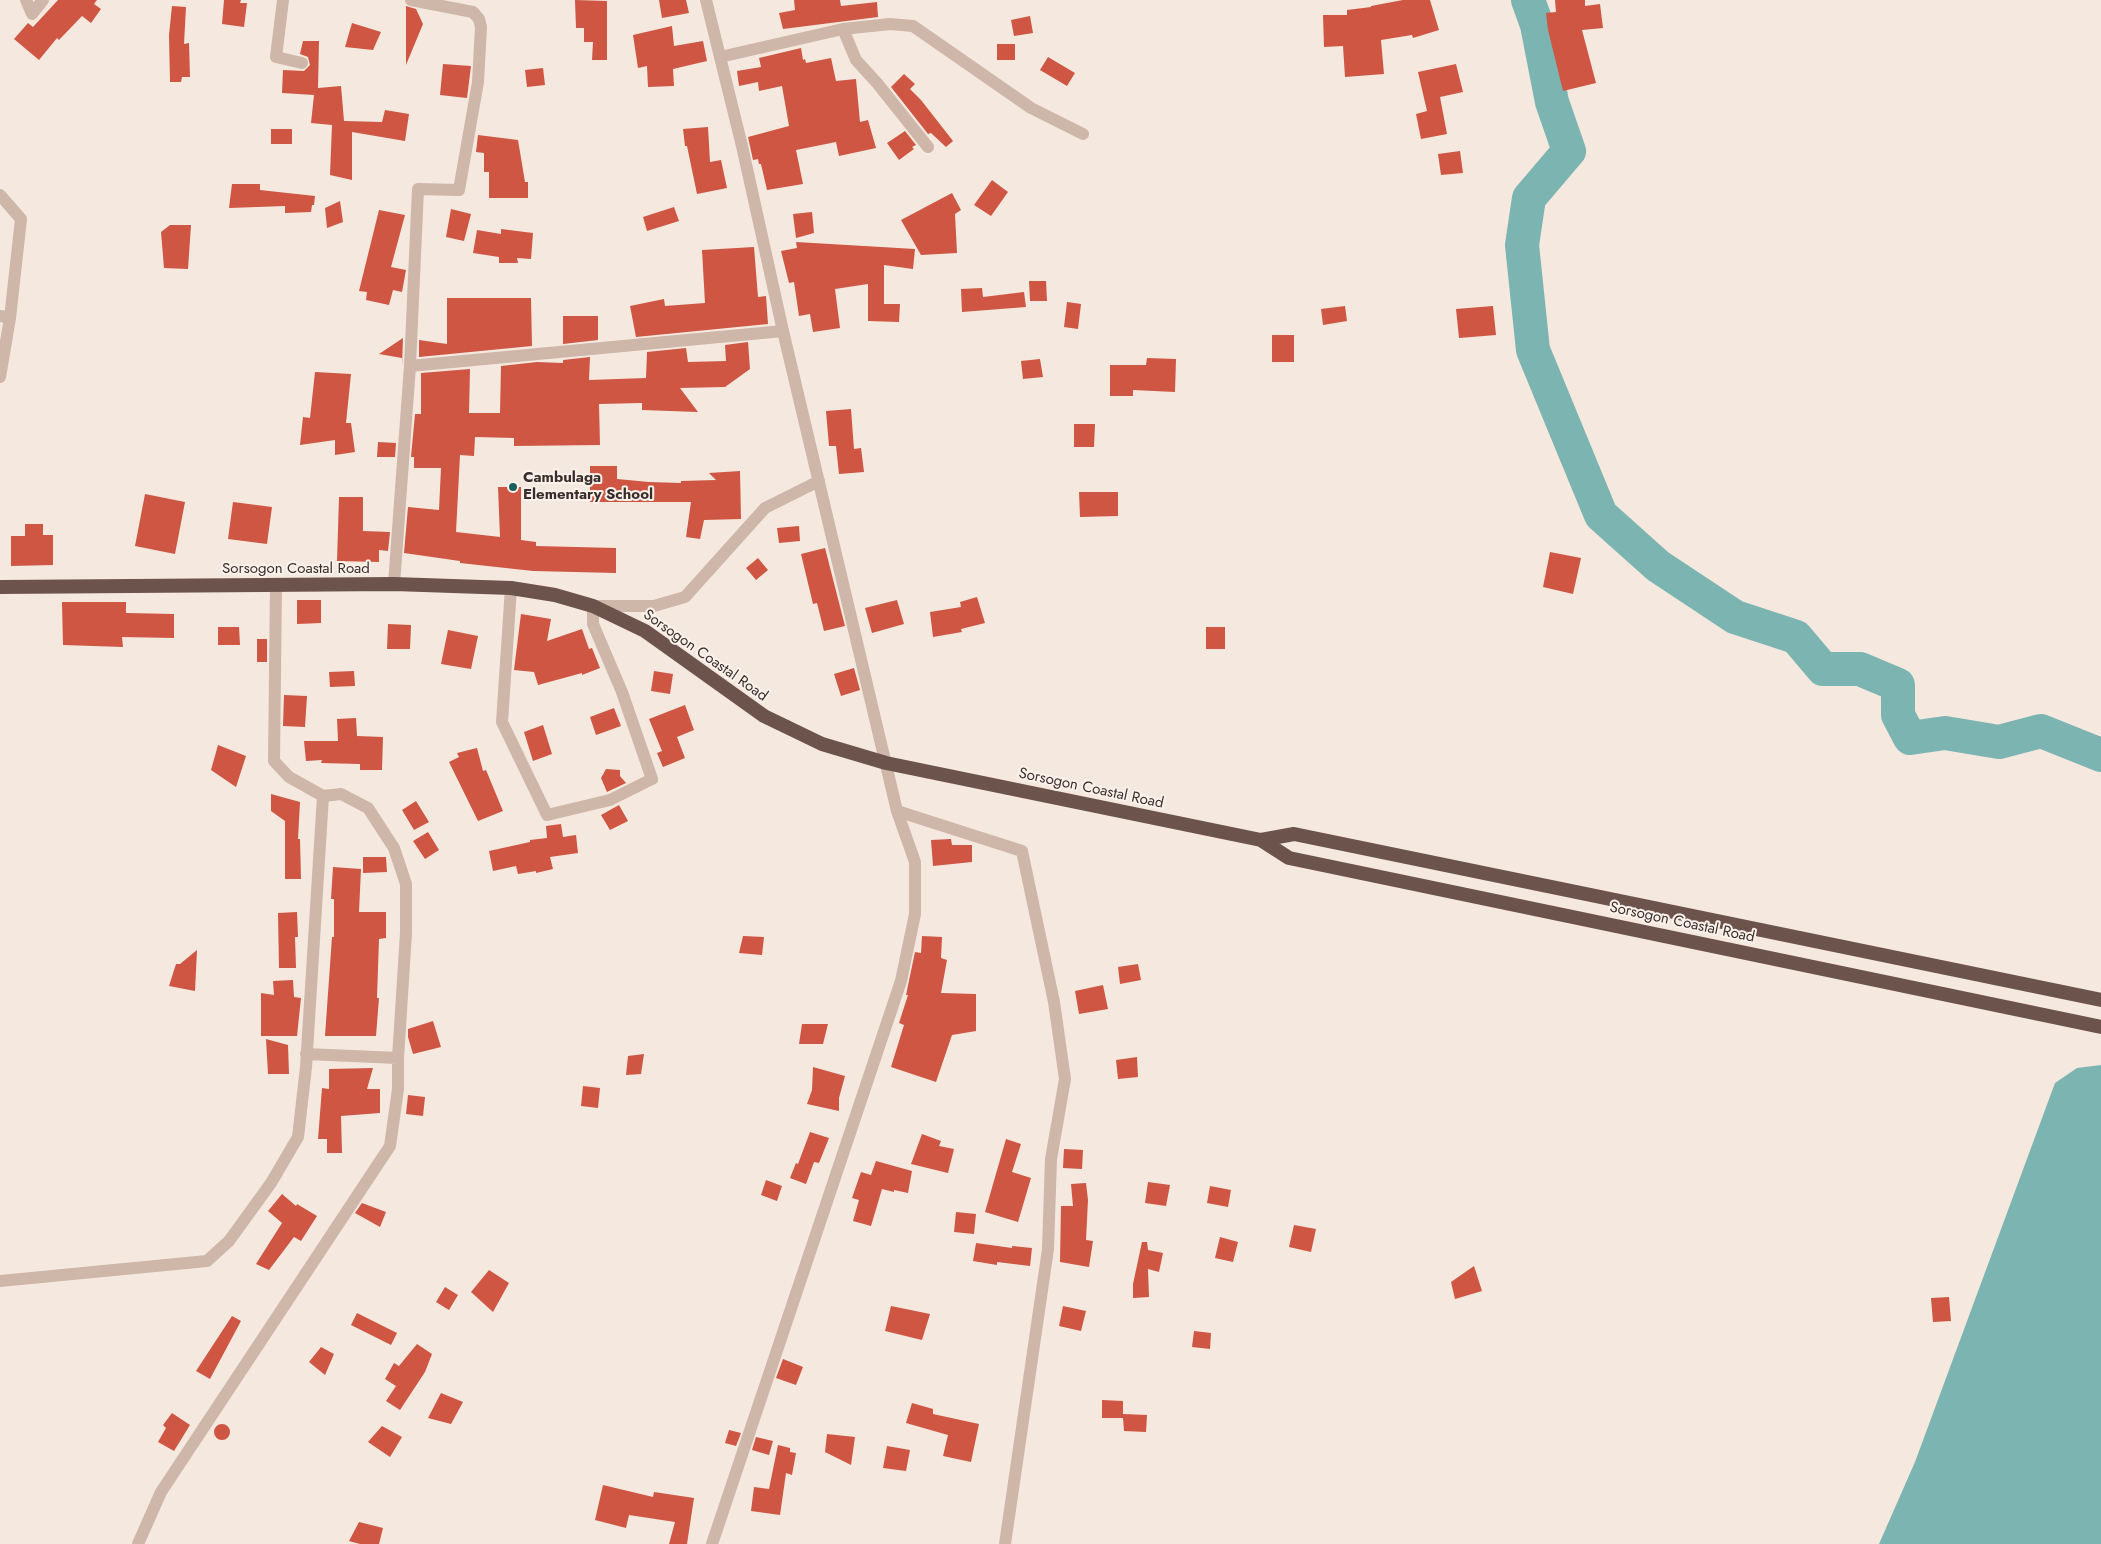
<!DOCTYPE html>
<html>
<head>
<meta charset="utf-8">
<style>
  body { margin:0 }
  canvas { display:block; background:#f4e8df }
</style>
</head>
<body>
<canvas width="2101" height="1544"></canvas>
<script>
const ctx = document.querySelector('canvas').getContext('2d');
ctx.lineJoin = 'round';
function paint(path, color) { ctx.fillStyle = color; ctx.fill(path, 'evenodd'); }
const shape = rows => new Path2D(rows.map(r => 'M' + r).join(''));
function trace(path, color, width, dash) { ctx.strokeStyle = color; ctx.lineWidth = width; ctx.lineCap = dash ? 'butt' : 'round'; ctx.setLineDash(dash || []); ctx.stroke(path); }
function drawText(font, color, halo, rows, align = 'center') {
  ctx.font = font + ' Jost,sans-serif'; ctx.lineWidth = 4; ctx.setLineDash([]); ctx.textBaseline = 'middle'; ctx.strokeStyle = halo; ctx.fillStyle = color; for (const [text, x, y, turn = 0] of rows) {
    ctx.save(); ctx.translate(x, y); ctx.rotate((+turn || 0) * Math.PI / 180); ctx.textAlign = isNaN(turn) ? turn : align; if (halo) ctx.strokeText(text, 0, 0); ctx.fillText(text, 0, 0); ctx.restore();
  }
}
paint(shape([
  [2101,1065,2101,1544,1879,1544,1915,1462,2055,1083,2077,1068]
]), '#7bb4b0');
trace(shape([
  [1528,0,1537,25,1552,102,1569,151,1529,198,1522,245,1533,350,1601,515,1658,566,1735,617,1796,637,1823,669,1860,669,1898,685,1898,715,1910,738,1945,733,1999,742,2041,731,2101,755]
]), '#7bb4b0', 34);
paint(shape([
  [58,0,97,0,94,4,101,9,91,23,82,16,59,40,57,38,39,60,14,39,28,23,33,27],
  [224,0,241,0,240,3,247,3,244,27,222,24],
  [575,0,607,1,607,60,592,60,593,42,584,42,584,28,576,28],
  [659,0,686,0,689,13,662,18],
  [794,0,840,0,841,6,877,2,878,17,783,29,779,13,795,10],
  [1403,0,1430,0,1439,30,1413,38,1412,35,1381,40,1384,74,1345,77,1343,46,1324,47,1323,15,1347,15,1347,10,1371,7,1371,6],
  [1555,0,1585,0,1585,6,1600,4,1603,28,1582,30,1596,83,1563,91,1548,30,1546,13,1556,12],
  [172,6,186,7,184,44,189,43,190,77,182,77,181,82,170,82,169,35],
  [406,6,416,9,423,24,406,65],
  [1030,16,1033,33,1014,36,1011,20],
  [352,23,381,32,373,50,345,47],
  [672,26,674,46,703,41,707,61,673,69,674,86,648,87,647,66,638,68,633,35],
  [303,41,319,41,318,88,341,86,344,121,382,122,385,110,409,114,405,141,352,132,352,180,330,175,332,125,311,123,314,95,282,93,283,70,304,71,310,65,308,57,300,54],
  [997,44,1015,44,1015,60,997,60],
  [801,48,803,60,805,59,806,63,831,58,836,81,856,79,860,122,868,120,876,148,839,156,836,142,796,150,803,184,767,190,761,164,759,164,758,159,753,160,748,137,789,126,782,86,759,91,758,82,739,86,737,71,761,67,759,58],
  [1048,57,1075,73,1067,86,1040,70],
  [443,64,471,66,467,98,440,95],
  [1456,64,1463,92,1440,97,1447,134,1421,139,1416,114,1427,111,1418,72],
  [543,68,545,85,527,87,525,70],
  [904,74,915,84,910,89,921,100,953,141,946,147,931,133,928,134,891,87],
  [708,127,710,162,721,160,727,188,697,194,687,146,685,146,683,129],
  [271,129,292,129,292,144,271,144],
  [905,131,916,145,912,147,914,149,899,160,887,143],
  [478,135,518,140,525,182,528,182,528,198,489,198,489,172,484,172,484,153,476,152],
  [1460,151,1463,173,1441,175,1438,154],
  [992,180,1008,192,991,216,974,205],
  [232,184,260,184,260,190,315,196,314,205,312,205,311,212,285,213,285,206,229,208],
  [952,193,961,210,955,214,957,253,921,255,901,220],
  [340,201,343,222,327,228,325,208],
  [674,207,679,221,647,231,643,217],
  [451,209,471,214,464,241,446,237],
  [379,210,405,215,391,267,406,270,402,292,393,290,389,305,366,300,367,292,359,291],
  [812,212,814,233,796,238,793,214],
  [170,225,191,225,188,269,164,268,161,232],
  [501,229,533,233,531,259,517,258,518,263,499,263,499,257,473,253,477,230,501,234],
  [796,242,915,249,913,269,884,265,884,304,900,304,899,322,868,321,868,284,835,289,840,328,813,332,810,314,799,316,794,282,789,283,781,251,797,248],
  [754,247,758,297,766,296,768,324,636,337,630,306,664,299,665,306,705,303,702,250],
  [1029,281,1046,281,1047,301,1030,301],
  [982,288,983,297,1024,292,1026,307,962,312,961,289],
  [447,298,531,298,532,346,419,357,419,340,447,344],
  [1067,302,1081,304,1078,329,1064,327],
  [1345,306,1347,321,1323,325,1321,309],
  [1493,306,1496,335,1459,338,1456,309],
  [563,316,598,316,598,340,563,344],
  [1272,335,1294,335,1294,362,1272,362],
  [403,338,402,366,402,367,402,358,379,354],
  [748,342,750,369,725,387,680,388,698,412,642,410,642,403,599,404,600,445,514,446,514,438,475,437,474,456,460,455,456,532,500,537,498,487,521,487,521,540,536,542,536,546,616,548,616,573,533,571,460,563,460,561,404,553,408,507,439,510,441,468,414,468,414,457,411,457,415,414,421,414,421,373,470,369,469,413,500,413,501,366,537,362,563,363,563,360,590,357,589,380,646,378,647,352,686,348,688,362,726,361,725,345],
  [1147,358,1176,359,1175,392,1133,390,1133,396,1110,396,1110,365,1146,365],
  [1040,359,1043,377,1023,379,1021,361],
  [315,372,351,374,346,423,351,423,355,452,335,455,335,440,300,445,303,417,310,418],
  [851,409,854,449,861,448,864,472,839,474,836,446,829,446,826,411],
  [1074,424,1095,424,1094,447,1074,447],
  [378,442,396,443,395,457,377,457],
  [590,466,617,466,617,479,649,482,681,483,681,481,716,480,709,473,740,471,741,519,704,520,700,539,686,537,691,502,590,502],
  [1079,492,1118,492,1118,516,1080,517],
  [145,494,185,502,175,554,135,546],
  [339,497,363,497,363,531,390,532,388,551,379,550,379,562,337,561],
  [233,502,272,507,267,544,228,539],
  [25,524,43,524,43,535,53,535,53,565,11,566,11,536,25,536],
  [799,526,800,541,779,543,777,528],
  [825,548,845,626,824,631,817,603,813,604,801,554],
  [1550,552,1581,558,1573,594,1543,587],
  [758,558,768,570,756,580,746,568],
  [977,597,985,623,961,629,962,632,933,637,930,612,961,607,960,602],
  [297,600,321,600,321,623,297,624],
  [897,600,904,624,872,633,865,608],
  [62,602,126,602,126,613,174,614,174,638,122,637,123,647,63,645],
  [521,614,551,619,547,641,582,629,589,649,592,648,600,668,582,675,582,673,538,685,534,672,514,670],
  [388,624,411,625,410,649,387,649],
  [218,627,239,627,240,645,218,645],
  [1206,627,1225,627,1225,649,1206,649],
  [448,630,478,636,471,669,441,664],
  [257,639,267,639,267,662,257,662],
  [854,668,860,690,841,696,834,674],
  [354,671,355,686,330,687,329,672],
  [654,671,673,674,670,694,651,691],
  [284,695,307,696,305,727,283,726],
  [685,705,694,730,677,737,685,758,663,767,657,753,662,751,649,719],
  [614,708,621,726,596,735,590,717],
  [356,718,357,736,383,737,382,770,360,770,360,764,321,763,322,760,306,761,304,741,338,741,337,719],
  [543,725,552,754,533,761,524,732],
  [218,745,246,756,236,787,211,770],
  [477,748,483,771,486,770,503,811,478,821,449,762,459,757,457,753],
  [606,769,620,770,620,776,626,783,607,792,601,778],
  [271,794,300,802,298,839,300,839,301,879,285,879,285,821,271,811],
  [416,801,429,822,414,830,402,810],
  [619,805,628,821,610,830,601,815],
  [561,824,563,837,576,835,578,853,550,857,553,869,536,873,536,871,518,874,516,866,493,871,489,851,530,842,530,840,547,838,546,826],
  [428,832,439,850,425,859,413,841],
  [951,839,952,845,972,845,972,862,933,866,931,840],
  [363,857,386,857,387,872,363,873],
  [333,867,361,869,359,912,386,912,386,938,379,939,377,998,379,998,376,1036,325,1036,332,937,334,937,334,899,331,899],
  [297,912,298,937,295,937,296,968,279,968,278,913],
  [743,936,764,937,762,955,739,953],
  [922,936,942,937,941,958,947,960,941,993,976,994,976,1031,952,1035,936,1082,891,1067,904,1025,899,1023,908,995,906,995,915,952,921,953],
  [197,950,195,991,169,986,176,964,180,964],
  [1138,964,1141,980,1120,984,1118,967],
  [293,980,294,997,301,998,297,1036,261,1036,261,993,274,995,273,981],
  [1103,985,1108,1009,1079,1014,1075,991],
  [433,1021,441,1047,413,1054,408,1037,408,1029],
  [802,1024,828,1024,823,1044,799,1044],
  [266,1039,288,1045,289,1074,268,1074],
  [644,1054,641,1074,626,1075,628,1056],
  [1137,1057,1138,1077,1118,1079,1116,1060],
  [813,1067,845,1076,839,1098,839,1111,807,1104,812,1090],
  [373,1068,367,1089,380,1089,380,1113,341,1116,342,1153,327,1153,327,1139,318,1139,322,1088,329,1089,329,1069],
  [583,1086,600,1088,598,1108,581,1106],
  [408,1095,425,1097,423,1116,406,1114],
  [810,1132,829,1138,819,1163,814,1162,806,1184,790,1178,796,1163,798,1164],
  [922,1134,941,1141,939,1146,954,1149,948,1173,911,1164],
  [1006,1139,1021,1144,1012,1172,1031,1178,1018,1222,985,1212],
  [1064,1149,1083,1150,1082,1169,1063,1168],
  [876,1161,912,1171,908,1193,894,1190,894,1192,882,1189,871,1226,853,1221,859,1200,852,1198,861,1172,871,1175],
  [766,1180,782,1186,777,1201,761,1195],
  [1148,1182,1170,1185,1166,1206,1145,1203],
  [1086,1183,1088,1200,1086,1240,1093,1241,1089,1267,1060,1262,1061,1206,1073,1206,1071,1184],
  [1210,1186,1231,1190,1228,1207,1207,1203],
  [282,1194,296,1206,297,1204,317,1216,301,1241,294,1237,269,1270,256,1264,282,1223,268,1211],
  [362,1203,386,1212,380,1227,355,1213],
  [956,1212,976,1214,974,1234,954,1232],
  [1294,1225,1316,1229,1311,1252,1289,1247],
  [1220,1237,1238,1242,1233,1262,1215,1258],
  [1142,1242,1147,1242,1148,1250,1163,1253,1159,1272,1148,1269,1149,1297,1133,1298,1133,1284],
  [976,1243,1012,1248,1012,1246,1032,1248,1030,1266,997,1262,997,1265,973,1261],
  [1474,1266,1482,1291,1455,1299,1451,1282],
  [489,1270,509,1283,493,1312,471,1292],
  [445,1287,458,1295,449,1310,436,1302],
  [1949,1297,1951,1321,1933,1322,1931,1298],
  [891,1306,930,1314,922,1340,885,1331],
  [1063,1306,1086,1311,1081,1331,1059,1326],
  [357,1313,397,1333,391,1345,351,1325],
  [232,1316,241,1321,210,1379,196,1371],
  [1194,1331,1211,1333,1210,1349,1192,1347],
  [417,1344,432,1354,425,1372,400,1410,386,1401,396,1386,385,1379,394,1363,399,1366],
  [321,1347,334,1354,325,1375,309,1362],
  [783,1359,803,1367,796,1385,776,1378],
  [441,1393,463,1402,451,1424,428,1418],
  [1102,1400,1123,1401,1123,1414,1147,1415,1146,1432,1124,1431,1123,1418,1102,1418],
  [912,1403,933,1409,933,1414,979,1424,971,1462,943,1456,948,1435,906,1423],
  [172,1413,190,1425,174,1451,158,1442,166,1428,163,1425],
  '214 1432a8 8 0 1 1 16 0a8 8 0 1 1-16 0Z',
  [382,1426,402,1437,390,1457,368,1442],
  [729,1430,741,1433,736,1446,725,1443],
  [827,1434,855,1437,851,1465,825,1452],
  [756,1437,773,1441,769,1455,752,1450],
  [778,1445,790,1448,790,1452,796,1453,792,1475,786,1473,780,1515,751,1511,754,1487,769,1489],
  [887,1446,910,1450,906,1471,883,1468],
  [603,1485,653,1497,654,1492,694,1498,687,1544,669,1544,675,1522,629,1515,626,1528,595,1520],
  [359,1522,383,1528,379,1544,360,1544,349,1541]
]), '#ce5643');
trace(shape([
  [26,0,32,14,43,0],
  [283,0,276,57,302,63],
  [843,29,856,60,877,83,928,147],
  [720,57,843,29,890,24,913,26,1031,108,1083,134],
  [0,195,21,219,10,318],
  [0,316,10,318,0,377],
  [410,366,418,189,459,190,478,82,481,27,479,19,473,12,411,0],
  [511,588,502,722,547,815,610,800,652,779,622,692,593,624,593,606,654,606,685,597,765,508,819,481],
  [897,811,1022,851,1054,1002,1065,1079,1051,1159,1048,1249,1005,1544],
  [306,1054,398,1058],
  [0,1281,207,1261,229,1241,271,1183,298,1137,306,1067,323,796],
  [138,1544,161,1492,390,1146,398,1089,398,1058,406,933,406,884,394,848,368,808,341,794,323,796,289,777,274,761,276,585],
  [712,1544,901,981,915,914,915,862,897,811,783,331]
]), '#ceb6a9', 12);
trace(shape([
  [394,584,410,366,783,331,742,146,706,0]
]), '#ceb6a9', 12);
trace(shape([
  [0,587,394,584,511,588,555,595,593,606,645,631,764,716,822,744,886,763,1261,840,1289,858,2101,1027],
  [1261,840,1294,834,2101,1000]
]), '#6c544d', 14);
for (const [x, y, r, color] of [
  [513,487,5,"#1b605d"]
]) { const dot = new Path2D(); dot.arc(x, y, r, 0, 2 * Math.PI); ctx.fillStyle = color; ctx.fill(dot); trace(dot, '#fbf2ec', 2); }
drawText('bold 15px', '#3b2d29', '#fbf2ec', [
  ["Cambulaga",523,478],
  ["Elementary School",523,495]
], 'left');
drawText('15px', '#3b2d29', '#fbf2ec', [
  ["Sorsogon Coastal Road",296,569],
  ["Sorsogon Coastal Road",705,656,35],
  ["Sorsogon Coastal Road",1091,789,12],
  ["Sorsogon Coastal Road",1682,923,12]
]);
</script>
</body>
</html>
